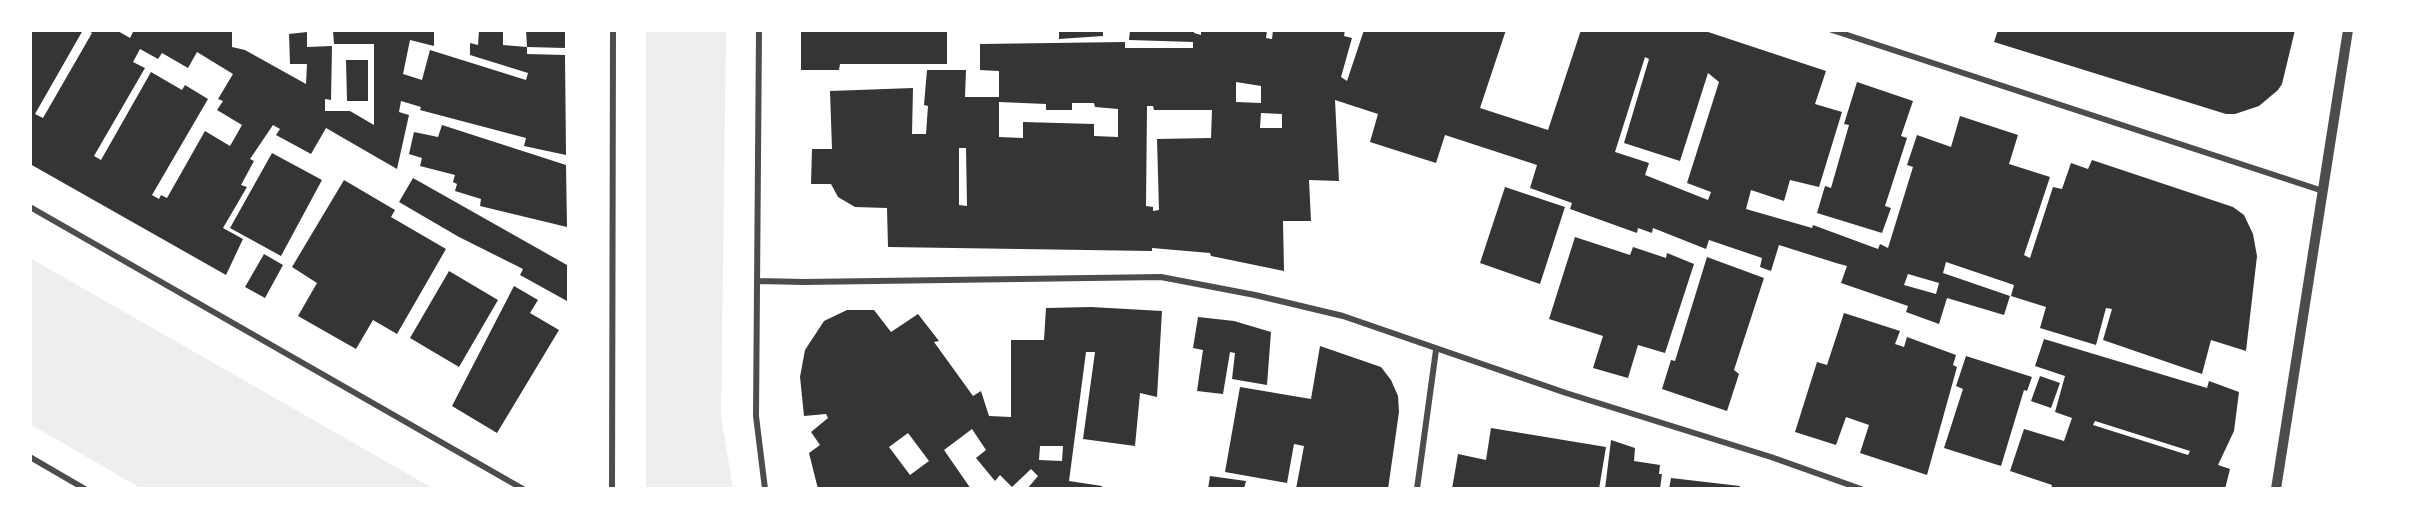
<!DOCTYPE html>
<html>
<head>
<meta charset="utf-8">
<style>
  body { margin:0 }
  #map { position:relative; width:2426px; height:519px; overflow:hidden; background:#fff; font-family:"Roboto Condensed",sans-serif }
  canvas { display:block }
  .frame { position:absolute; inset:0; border:32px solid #fff; pointer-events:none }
</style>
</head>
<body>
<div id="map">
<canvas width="2426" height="519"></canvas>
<div class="frame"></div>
</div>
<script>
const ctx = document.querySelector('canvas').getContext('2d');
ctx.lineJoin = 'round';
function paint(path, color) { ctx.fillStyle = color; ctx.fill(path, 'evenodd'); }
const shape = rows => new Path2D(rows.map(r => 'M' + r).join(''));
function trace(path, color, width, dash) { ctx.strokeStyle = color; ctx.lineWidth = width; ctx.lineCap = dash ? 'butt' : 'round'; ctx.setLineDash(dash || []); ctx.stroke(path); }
paint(shape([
  [646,30,726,30,721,416,733,489,646,489],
  [30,258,434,489,142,489,30,424]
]), '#eee');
paint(shape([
  [30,30,83,30,35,114,43,118,92,33,87,30,116,30,130,38,134,30,232,30,232,47,245,50,306,84,307,64,290,64,289,34,307,32,307,47,332,46,331,100,325,99,325,111,350,111,374,125,374,44,334,44,333,30,434,30,434,46,410,40,403,74,422,80,430,50,526,80,528,73,470,55,470,43,478,45,479,30,503,30,503,45,527,47,527,54,565,55,566,155,524,146,526,138,420,110,421,107,401,101,399,112,409,115,397,169,326,128,311,154,276,135,280,129,273,125,250,159,254,161,241,185,247,187,223,228,243,239,226,275,30,164],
  [140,49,158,59,162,53,188,68,197,52,233,74,218,99,223,101,217,110,242,125,230,146,205,131,167,198,161,195,159,199,152,195,208,99,185,85,182,90,151,72,101,160,94,156,145,68,133,62],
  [526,30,565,30,565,48,527,47],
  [801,30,980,30,980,32,947,32,947,64,840,64,839,70,801,70],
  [1059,30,1103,30,1103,36,1059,39],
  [1130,30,1194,30,1194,33,1201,35,1201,30,1267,30,1266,38,1272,39,1273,30,1345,30,1344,36,1352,38,1341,77,1347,81,1364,30,1506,30,1480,108,1548,130,1581,30,1702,30,1826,71,1815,104,1842,112,1819,187,1790,180,1784,201,1751,190,1746,209,1812,228,1813,225,1878,249,1880,244,1888,248,1913,167,1907,165,1917,135,1951,147,1960,116,2018,135,2009,164,2050,177,2024,255,2030,258,2053,187,2062,189,2071,163,2088,169,2092,160,2233,207,2244,215,2253,234,2257,256,2246,351,2211,340,2202,374,2103,340,2112,309,2106,308,2096,345,2040,328,2046,307,2011,296,2014,285,1946,262,1943,273,2010,296,2004,315,1947,298,1939,324,1906,312,1908,306,1841,283,1847,266,1836,263,1779,245,1771,271,1760,267,1762,258,1709,240,1706,249,1653,228,1652,233,1638,228,1637,233,1570,209,1572,203,1530,188,1537,165,1445,135,1436,163,1370,142,1378,114,1335,100,1339,181,1309,180,1311,221,1283,221,1284,271,1211,256,1210,253,1152,248,1152,251,888,247,887,208,855,207,838,197,831,184,811,184,812,149,832,149,830,91,913,88,912,134,926,134,928,106,924,105,927,70,966,70,965,97,999,97,999,71,980,70,980,44,1125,42,1125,48,1193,48,1193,42,1129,40],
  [1645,57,1649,59,1624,143,1680,161,1708,73,1719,82,1687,183,1711,192,1708,200,1645,175,1649,163,1615,152],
  [1236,82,1261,86,1261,103,1236,102],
  [999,102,1046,104,1046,110,1072,110,1072,103,1094,103,1095,107,1118,109,1118,137,1094,136,1094,124,1023,122,1023,138,999,137],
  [1147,106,1153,106,1154,110,1212,110,1211,138,1157,139,1159,210,1153,211,1153,207,1146,206],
  [1261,113,1282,114,1282,128,1260,128],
  [959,148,966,148,967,206,959,205],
  [1908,274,1939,283,1936,294,1904,285],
  [1998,30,2295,30,2282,84,2278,90,2259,106,2235,114,2226,114,1994,42],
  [346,60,368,60,368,101,347,101],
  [1857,82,1913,101,1901,136,1907,138,1885,206,1891,208,1882,233,1817,213,1825,186,1831,188,1849,125,1844,124],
  [442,125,566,165,567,227,480,206,481,199,455,191,457,184,453,182,455,175,420,166,422,158,409,154,414,132,438,137],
  [272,153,322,180,281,256,230,228],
  [413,178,567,265,567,301,520,275,523,269,459,237,399,202],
  [344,180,395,210,391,217,446,249,397,334,373,320,356,349,298,316,317,283,292,267],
  [1505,187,1565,207,1540,284,1480,263],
  [1575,237,1630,255,1633,247,1666,258,1667,253,1694,264,1665,353,1638,345,1628,378,1593,368,1603,336,1549,319],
  [264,254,283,265,265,298,245,287],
  [1707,257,1764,278,1734,370,1739,374,1727,411,1662,389,1671,360,1675,361],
  [449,271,498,300,459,367,410,338],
  [514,286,538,300,530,313,559,330,497,433,452,406],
  [1091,307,1162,311,1157,397,1140,393,1135,446,1083,439,1095,352,1086,352,1069,481,1102,486,1102,489,1027,489,1038,476,1031,469,1012,487,1000,475,995,481,976,458,986,450,972,429,944,450,971,489,818,489,809,453,820,445,811,432,828,418,826,414,804,416,800,377,805,350,824,321,847,310,874,310,891,332,918,314,939,341,934,342,973,396,981,391,989,416,1011,417,1011,340,1044,340,1046,308],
  [908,433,929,461,910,475,889,447],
  [1040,446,1063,446,1062,461,1039,460],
  [1844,313,1900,331,1895,344,1904,347,1907,337,1956,355,1953,365,1957,367,1927,475,1860,453,1869,425,1846,417,1836,445,1795,432,1817,362,1827,365],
  [1198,317,1234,321,1271,332,1267,385,1232,379,1235,353,1230,352,1223,394,1197,391,1203,350,1193,348],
  [2044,339,2207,388,2209,381,2239,392,2234,431,2218,465,2230,469,2225,489,2051,489,2052,485,2010,471,2024,429,2064,441,2072,418,2055,412,2065,376,2035,366],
  [2095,421,2190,451,2188,455,2093,425],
  [1320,346,1381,367,1391,380,1398,396,1399,412,1388,489,1296,489,1304,446,1294,444,1287,483,1225,472,1240,387,1311,399],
  [1966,356,2032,377,2027,391,2024,390,2001,466,1944,448,1963,389,1956,386],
  [2040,376,2060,383,2051,408,2031,401],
  [1491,428,1606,447,1599,489,1452,489,1458,454,1486,460],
  [1611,440,1635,448,1634,461,1660,465,1659,474,1662,474,1660,489,1605,489],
  [1210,476,1246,481,1244,489,1208,489],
  [1671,478,1740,486,1739,489,1669,489]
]), '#353535');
trace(shape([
  [759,30,756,416,765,489],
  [1832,30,2323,191],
  [30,207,523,489],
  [759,281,804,282,1161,277,1255,295,1343,316,1566,393,1771,457,1861,489],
  [30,457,85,489],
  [612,489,613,30],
  [1417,489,1436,350]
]), '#4c4c4c', 6);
trace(shape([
  [2276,489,2348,30]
]), '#4c4c4c', 10);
</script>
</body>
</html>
